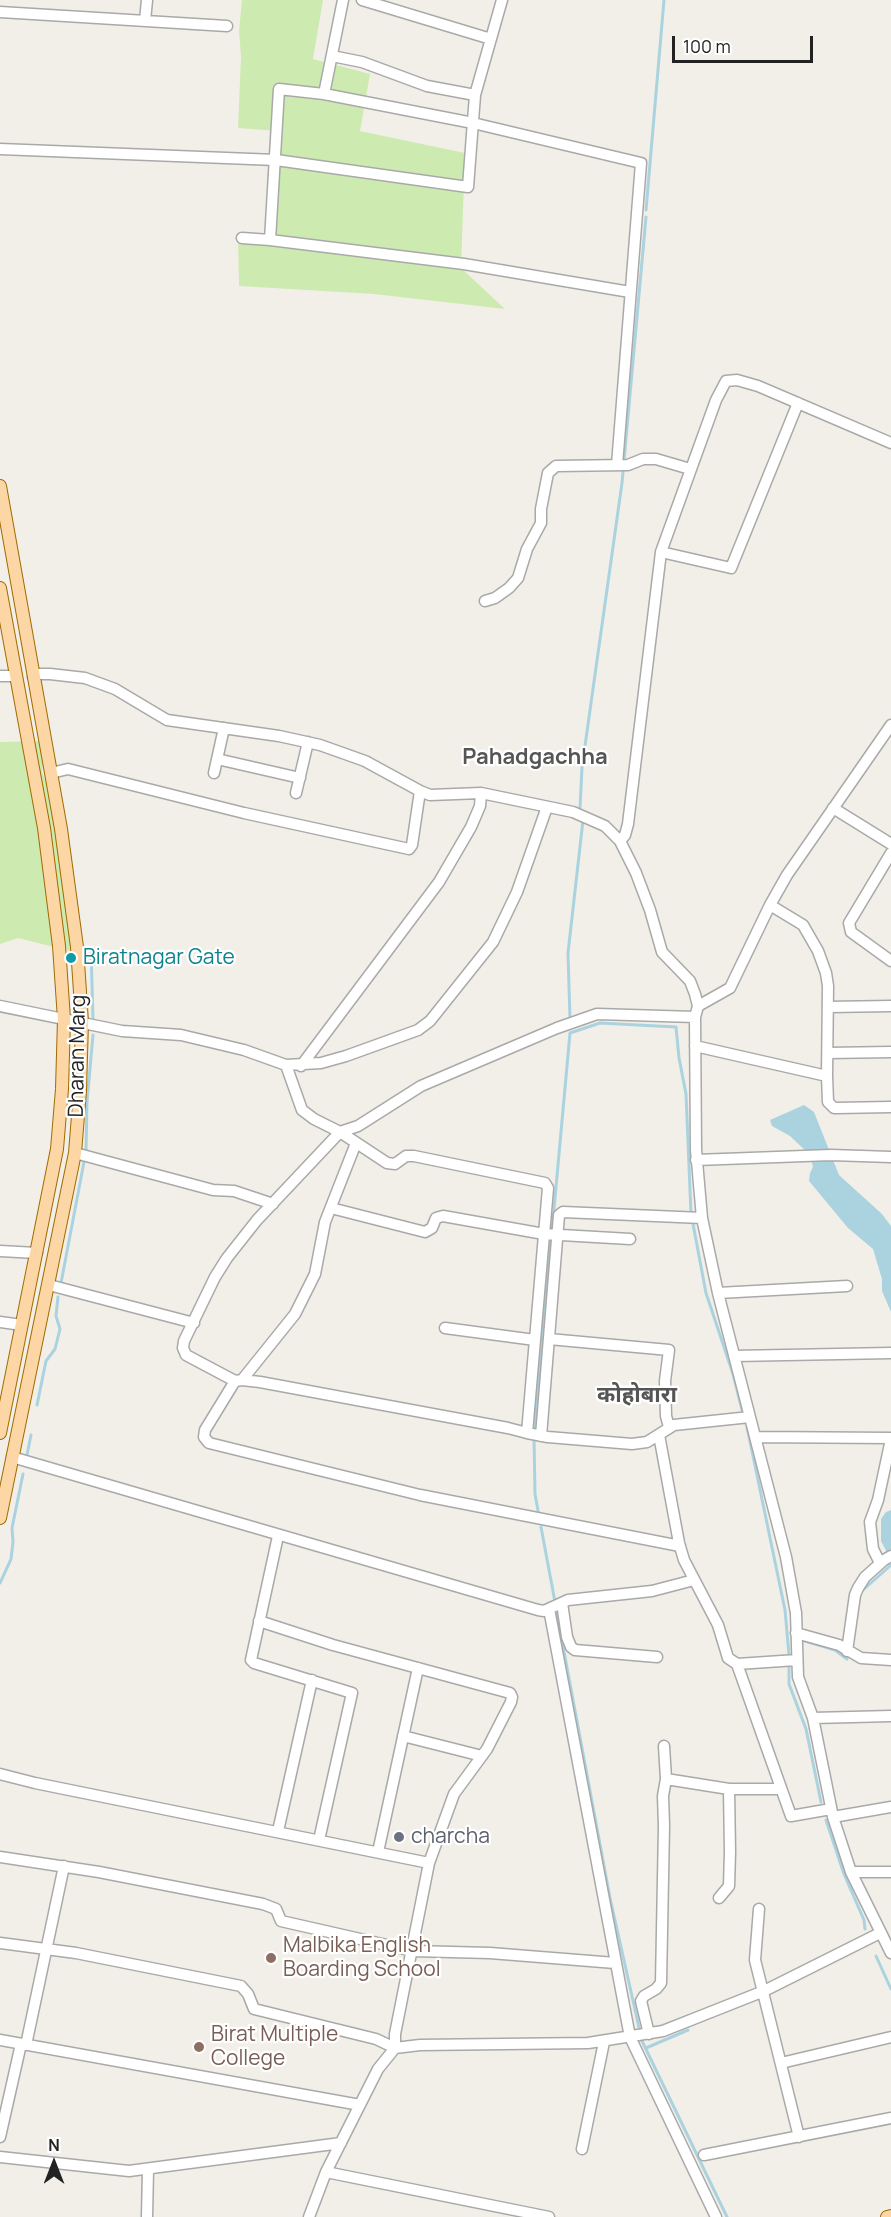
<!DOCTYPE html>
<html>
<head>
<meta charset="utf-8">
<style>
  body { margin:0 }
  #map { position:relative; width:891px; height:2217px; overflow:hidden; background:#f2efe9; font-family:Manrope,sans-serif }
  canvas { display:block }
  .north { position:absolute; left:24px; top:2133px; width:60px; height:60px; -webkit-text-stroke:4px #fff; paint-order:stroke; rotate:0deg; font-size:16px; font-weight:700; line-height:24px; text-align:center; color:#222 }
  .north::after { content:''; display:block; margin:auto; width:21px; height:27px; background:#222; clip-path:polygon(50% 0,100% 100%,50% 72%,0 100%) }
  .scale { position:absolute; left:672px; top:36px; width:141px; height:27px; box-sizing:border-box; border:3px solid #222; border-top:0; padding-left:8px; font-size:18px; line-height:21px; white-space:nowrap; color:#222; -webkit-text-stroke:4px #fff; paint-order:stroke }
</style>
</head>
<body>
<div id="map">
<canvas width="891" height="2217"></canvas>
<div class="north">N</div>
<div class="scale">100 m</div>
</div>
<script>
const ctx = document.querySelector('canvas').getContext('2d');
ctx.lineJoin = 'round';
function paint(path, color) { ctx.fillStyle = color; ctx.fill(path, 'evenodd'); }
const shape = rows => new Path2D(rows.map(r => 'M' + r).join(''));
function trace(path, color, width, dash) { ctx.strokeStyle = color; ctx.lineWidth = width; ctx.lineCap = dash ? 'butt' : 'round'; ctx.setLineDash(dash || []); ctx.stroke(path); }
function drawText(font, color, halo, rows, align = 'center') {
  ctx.font = font + ' Manrope,"Noto Sans Devanagari",sans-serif'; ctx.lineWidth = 4.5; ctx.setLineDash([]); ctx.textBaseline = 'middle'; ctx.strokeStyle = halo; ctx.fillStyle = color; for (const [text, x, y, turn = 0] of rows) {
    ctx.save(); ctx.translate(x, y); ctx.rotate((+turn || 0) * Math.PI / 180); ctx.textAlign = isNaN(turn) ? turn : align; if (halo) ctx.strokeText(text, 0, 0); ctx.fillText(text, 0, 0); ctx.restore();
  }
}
paint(shape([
  [242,0,323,0,313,59,370,74,360,131,465,153,461,268,505,309,374,294,239,286,238,236,269,240,277,131,238,128,241,57,239,31],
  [45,741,42,772,57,807,78,953,18,938,0,944,0,742]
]), '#cdebb0');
paint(shape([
  [804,1105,814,1112,839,1175,882,1214,891,1226,891,1312,882,1291,882,1279,873,1249,848,1228,809,1181,810,1173,813,1167,810,1155,790,1136,772,1126,770,1120],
  [891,1510,891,1560,881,1541,881,1519,886,1512]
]), '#aad3df');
trace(shape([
  [646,210,664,0],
  [580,808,582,767,622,483,646,217],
  [91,950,93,1019],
  [570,1019,568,953,583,820],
  [86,1151,87,1102,93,1035],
  [693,1224,706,1293,733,1374,743,1414],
  [552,1231,570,1033,600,1023,676,1027,679,1058,686,1094,691,1214],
  [61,1283,84,1162],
  [37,1405,46,1361,55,1349,60,1329,56,1316,58,1297],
  [747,1427,785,1610,789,1655],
  [534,1430,551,1238],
  [534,1437,535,1494,539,1516],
  [26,1460,31,1435],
  [541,1527,555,1602],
  [0,1583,11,1559,13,1542,12,1528,23,1474],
  [863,1590,891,1565],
  [557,1614,610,1898,640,2032],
  [805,1641,835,1650,847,1659],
  [789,1668,789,1684,806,1729,821,1802],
  [826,1820,844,1874,864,1920,865,1929],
  [876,1956,891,1989],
  [659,2027,688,2016],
  [642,2041,727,2217],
  [646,2048,688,2030]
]), '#aad3df', 3);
const minor = shape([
  [362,0,491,39],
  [0,12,227,26],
  [145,21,147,0],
  [332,56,362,62,427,86,475,95],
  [324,94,343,0],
  [0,149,276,160,468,187,475,95,502,0],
  [242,238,270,240,464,264,630,292],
  [270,240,279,89,324,94,473,123,641,163,617,465],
  [661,552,731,568,798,403],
  [485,601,495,598,509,588,518,578,527,549,541,523,541,509,548,473,556,466,628,465,643,459,656,459,690,469],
  [0,676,16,676],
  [33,677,38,674,50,674,85,678,115,689,167,720,279,736,320,745,365,761,420,791,430,795,481,793,573,812,605,826,620,841,636,873,650,910,662,952,690,981,695,994,698,1006,695,1017,696,1150,702,1218,718,1293,786,1557,796,1613,798,1677,813,1718,833,1817,851,1872,891,1953],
  [217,759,300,778],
  [51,773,68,769,244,813,409,849,412,845,420,791],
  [214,773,224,728],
  [296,793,308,742],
  [833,808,891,844],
  [620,841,625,835,628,824,661,552,716,400,726,381,737,380,758,386,891,443],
  [891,853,849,923,851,932,891,961],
  [770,905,803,925,818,951,826,973,828,986,827,1076,828,1102,834,1108,837,1108,891,1107],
  [0,1006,122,1031,181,1035,244,1050,286,1065,302,1110,314,1119,340,1132,358,1126,421,1086,557,1028,597,1014,695,1017],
  [698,1006,730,988,770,905,787,875,891,725],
  [828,1007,891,1006],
  [695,1046,827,1076],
  [828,1053,891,1052],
  [286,1065,321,1063,346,1056,418,1030,430,1021,493,942,517,892,547,807],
  [301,1066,439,882,471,827,480,806,481,793],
  [75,1153,213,1190,234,1191,273,1204],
  [696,1160,831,1155,891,1157],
  [331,1208,425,1232,432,1228,436,1218,443,1216,544,1234,630,1239],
  [0,1251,37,1253],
  [49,1285,194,1323],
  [718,1293,847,1286],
  [0,1322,22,1325],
  [445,1328,535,1340],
  [549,1339,669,1350,665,1381,666,1416,669,1427],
  [734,1356,891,1353],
  [242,1380,295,1314,315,1274,325,1222,356,1143],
  [235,1381,205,1430,204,1437,209,1443,420,1495,680,1546],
  [527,1433,548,1188,545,1183,414,1156,406,1156,395,1164,387,1163,340,1132,257,1220,227,1258,215,1277,184,1341,183,1348,186,1355,235,1381,242,1380,260,1382,508,1428,527,1433,548,1437,632,1444,647,1442,674,1425,750,1417],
  [659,1435,679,1543,684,1560,718,1625,728,1658,737,1664,797,1660],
  [541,1436,559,1215,563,1212,702,1218],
  [755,1437,891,1438],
  [12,1457,538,1610,544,1611,568,1600,652,1591,694,1580],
  [278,1536,251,1660,254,1663,352,1693,319,1840],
  [880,1563,873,1549,870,1522,878,1500,891,1439],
  [562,1603,567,1637,571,1647,575,1650,657,1657],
  [549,1609,630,2037,716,2217],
  [796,1633,839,1645,861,1658,891,1660],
  [847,1651,855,1595,858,1588,865,1577,884,1560,891,1556],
  [737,1664,791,1816,831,1809],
  [813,1718,891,1716],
  [403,1736,482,1756],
  [0,1774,35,1783,429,1863],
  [666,1779,729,1789,781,1789],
  [833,1817,891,1807],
  [278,1831,312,1680],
  [378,1852,418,1668],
  [0,1857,99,1872,263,1904,276,1909,281,1921,413,1951,490,1953,615,1963],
  [851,1872,891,1872],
  [719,1898,729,1886,730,1852,729,1789],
  [759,1909,755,1960,799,2137],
  [0,1943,76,1953,241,1986,248,1994,254,2009,376,2039,395,2048,395,2034,429,1863,454,1794,487,1749,511,1702,512,1697,510,1693,333,1645,259,1621],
  [649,2034,641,2001,644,1996,656,1989,661,1983,664,1826,663,1796,666,1779,664,1746],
  [0,2040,360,2105],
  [26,2045,64,1866],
  [781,2063,891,2037],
  [0,2137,21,2044],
  [582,2149,604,2042],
  [704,2155,891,2118],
  [0,2157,129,2171,341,2143],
  [326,2172,549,2217],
  [147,2217,148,2170],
  [309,2217,326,2172,378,2069,395,2048,420,2045,588,2043,663,2031,764,1991,880,1933]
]);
const major = shape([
  [0,486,61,829,77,947,82,1022,80,1091,75,1153,0,1518],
  [0,588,44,828,59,946,64,1019,62,1089,57,1149,0,1433],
  [887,2217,891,2216]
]);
trace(minor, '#a9a9a9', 13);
trace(major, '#a06b00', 14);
trace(minor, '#fff', 10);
trace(major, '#fcd6a4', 12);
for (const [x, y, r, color] of [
  [71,958,6,"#0f9aa8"],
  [399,1837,6,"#6b7280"],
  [271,1958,6,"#8d6e63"],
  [199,2047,6,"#8d6e63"]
]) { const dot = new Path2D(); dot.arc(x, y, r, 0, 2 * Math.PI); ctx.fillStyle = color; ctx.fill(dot); trace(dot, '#fff', 2); }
drawText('21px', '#0d838f', '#fff', [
  ["Biratnagar Gate",83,958]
], 'left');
drawText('21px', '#222', '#fff', [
  ["Dharan Marg",78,1056,-89]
]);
drawText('21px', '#5b616d', '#fff', [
  ["charcha",411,1837]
], 'left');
drawText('21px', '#785e54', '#fff', [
  ["Malbika English",283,1946],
  ["Boarding School",283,1970],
  ["Birat Multiple",211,2035],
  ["College",211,2059]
], 'left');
drawText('bold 22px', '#555', '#fff', [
  ["Pahadgachha",535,758],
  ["कोहोबारा",637,1396]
]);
</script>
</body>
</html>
